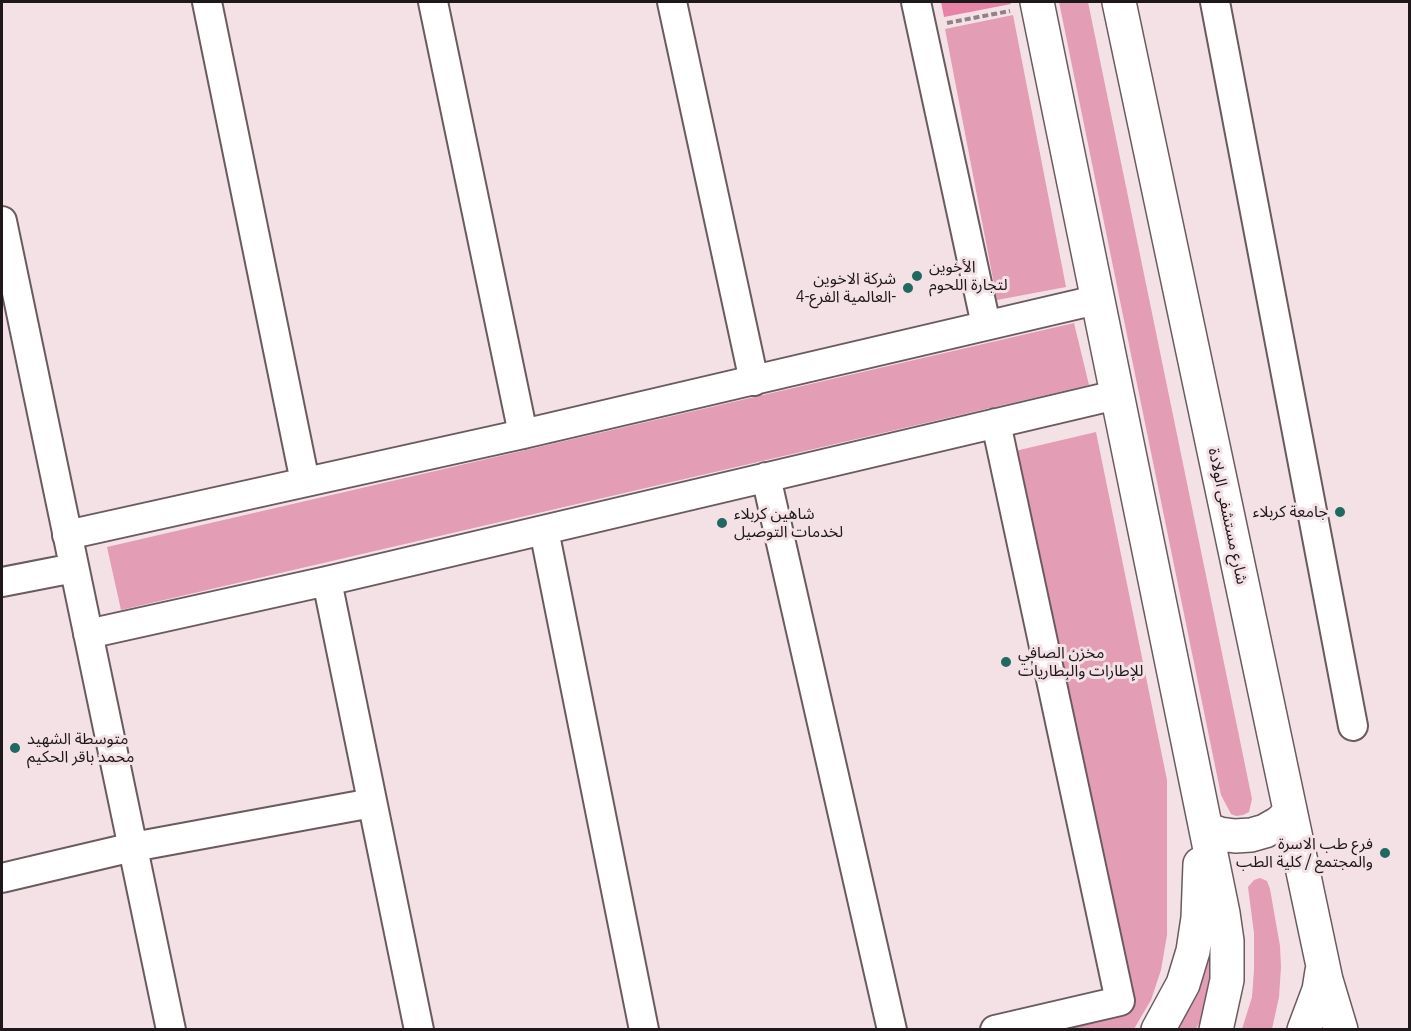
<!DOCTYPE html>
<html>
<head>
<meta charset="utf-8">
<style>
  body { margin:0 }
  #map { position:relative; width:1411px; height:1031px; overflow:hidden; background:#f3e1e6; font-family:Ubuntu,sans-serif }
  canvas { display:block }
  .frame { position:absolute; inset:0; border:3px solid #1e181a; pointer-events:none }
</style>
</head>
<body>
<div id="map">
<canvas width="1411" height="1031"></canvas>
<div class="frame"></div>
</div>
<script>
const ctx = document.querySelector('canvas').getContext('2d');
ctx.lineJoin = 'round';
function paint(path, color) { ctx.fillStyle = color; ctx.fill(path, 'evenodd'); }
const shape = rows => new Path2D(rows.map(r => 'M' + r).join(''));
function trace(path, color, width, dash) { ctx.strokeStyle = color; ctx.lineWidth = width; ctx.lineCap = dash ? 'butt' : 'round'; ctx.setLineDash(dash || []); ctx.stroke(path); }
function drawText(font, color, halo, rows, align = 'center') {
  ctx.font = font + ' Ubuntu,"Noto Sans Arabic",sans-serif'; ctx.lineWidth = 6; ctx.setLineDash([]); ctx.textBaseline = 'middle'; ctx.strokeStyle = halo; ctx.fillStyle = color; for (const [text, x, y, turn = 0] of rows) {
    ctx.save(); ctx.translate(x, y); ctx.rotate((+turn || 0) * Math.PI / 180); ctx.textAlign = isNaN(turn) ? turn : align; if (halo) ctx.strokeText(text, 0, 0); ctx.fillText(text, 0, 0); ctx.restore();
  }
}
paint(shape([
  [1059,2,1088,2,1252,799,1249,812,1243,815,1236,816,1231,814,1221,795],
  [1013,15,1066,287,997,300,945,29],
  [1074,323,1089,385,121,610,107,547],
  [1096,432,1167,780,1167,935,1161,970,1151,1000,1134,1029,1032,1029,1127,1005,1011,452],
  [1260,878,1267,881,1270,889,1280,946,1281,967,1279,997,1272,1029,1242,1029,1252,997,1254,970,1254,933,1248,887,1254,880],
  [1211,930,1212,972,1201,1020,1196,1029,1179,1030,1199,975]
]), '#e39db4');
paint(shape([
  [941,2,1010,2,1011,4,944,17]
]), '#e683a6');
const minor = shape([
  [207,2,305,482],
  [433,2,523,434],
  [672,2,754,381],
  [916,2,986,325],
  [1215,2,1353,726],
  [2,221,171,1030],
  [766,477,892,1030],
  [544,530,644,1030],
  [67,535,523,434,1096,300],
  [327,581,419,1030],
  [2,582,74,568],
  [88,634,327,581,1116,395],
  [2,878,133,847,372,803],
  [995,1030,1120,1001,996,423]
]);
const major = shape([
  [1037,2,1223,913,1227,941,1227,980,1216,1030],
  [1119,2,1326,980,1341,1030],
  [1206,829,1220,834,1235,836,1251,835,1265,831,1279,823,1290,813],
  [1158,1030,1183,984,1193,951,1198,918,1200,864],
  [1304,1030,1319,990,1322,971]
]);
trace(minor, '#6a5b5f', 32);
trace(major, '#6a5b5f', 36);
trace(shape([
  [947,23,1010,11]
]), '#8f8387', 4, [6, 3]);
trace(minor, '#fff', 28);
trace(major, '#fff', 33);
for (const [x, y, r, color] of [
  [917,276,6,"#1f6960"],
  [908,288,6,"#1f6960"],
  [1340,512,6,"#1f6960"],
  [722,523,6,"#1f6960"],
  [1006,662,6,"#1f6960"],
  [15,748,6,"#1f6960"],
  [1385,853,6,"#1f6960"]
]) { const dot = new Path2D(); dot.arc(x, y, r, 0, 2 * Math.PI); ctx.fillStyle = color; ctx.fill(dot); trace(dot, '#f3e1e6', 2); }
drawText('16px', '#1e181a', '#f3e1e6', [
  ["الأخوين",929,267],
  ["لتجارة اللحوم",929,285],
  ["شركة الاخوين",896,279,"right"],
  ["العالمية الفرع-4-",896,297,"right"],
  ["جامعة كربلاء",1328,512,"right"],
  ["شاهين كربلاء",734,514],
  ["لخدمات التوصيل",734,532],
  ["مخزن الصافي",1018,653],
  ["للإطارات والبطاريات",1018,671],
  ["متوسطة الشهيد",27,739],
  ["محمد باقر الحكيم",27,757],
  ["فرع طب الاسرة",1373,844,"right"],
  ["والمجتمع / كلية الطب",1373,862,"right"]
], 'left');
drawText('16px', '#1e181a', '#f3e1e6', [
  ["شارع مستشفى الولادة",1228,516,78]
]);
</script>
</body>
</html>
